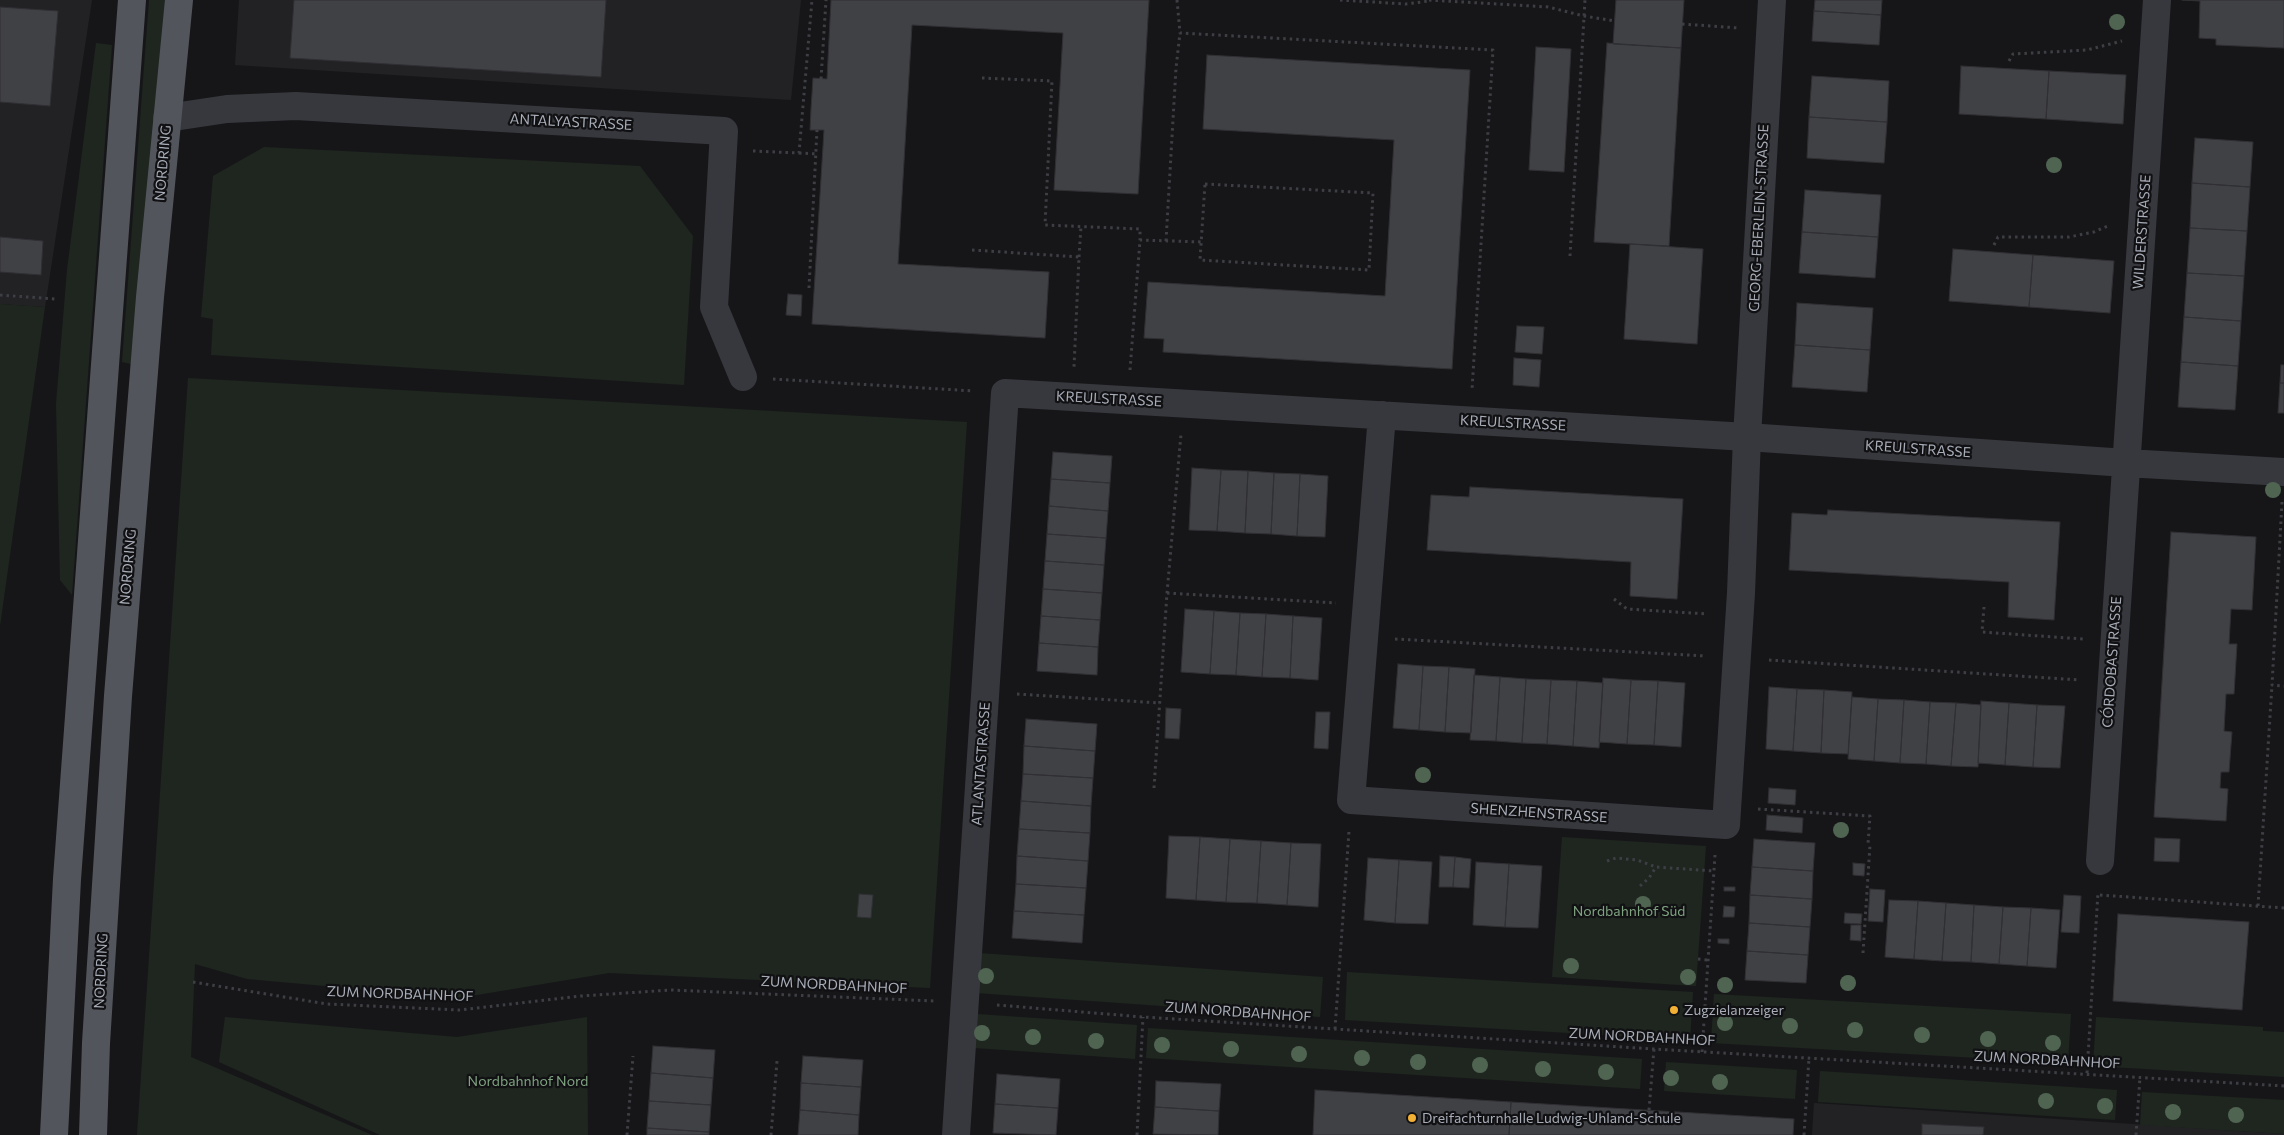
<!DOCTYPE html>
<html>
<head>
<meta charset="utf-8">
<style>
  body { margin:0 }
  canvas { display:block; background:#161618 }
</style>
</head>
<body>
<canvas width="2284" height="1135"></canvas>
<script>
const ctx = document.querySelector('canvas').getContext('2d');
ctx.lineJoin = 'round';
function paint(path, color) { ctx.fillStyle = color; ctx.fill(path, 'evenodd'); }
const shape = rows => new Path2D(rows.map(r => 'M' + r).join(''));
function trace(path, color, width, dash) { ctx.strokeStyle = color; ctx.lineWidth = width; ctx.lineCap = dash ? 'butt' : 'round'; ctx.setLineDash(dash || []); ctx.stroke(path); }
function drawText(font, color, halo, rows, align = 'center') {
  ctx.font = font + ' Commissioner,sans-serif'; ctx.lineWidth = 4.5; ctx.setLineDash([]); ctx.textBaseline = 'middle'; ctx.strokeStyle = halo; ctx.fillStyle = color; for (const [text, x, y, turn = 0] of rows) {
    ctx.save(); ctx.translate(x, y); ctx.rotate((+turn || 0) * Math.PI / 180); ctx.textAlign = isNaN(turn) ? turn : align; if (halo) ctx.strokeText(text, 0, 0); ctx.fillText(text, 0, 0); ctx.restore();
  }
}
paint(shape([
  [0,0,92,0,45,307,0,304],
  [239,0,801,0,791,100,235,65],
  [1814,1103,2284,1134,2284,1135,1812,1135]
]), '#222225');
paint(shape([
  [149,0,166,0,131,364,122,362],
  [96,43,112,45,72,595,60,580,56,404,67,270],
  [264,147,640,166,693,236,684,385,211,355,213,319,201,317,213,176],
  [0,304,45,307,0,626],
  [188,378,967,422,930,988,609,973,459,998,247,979,195,964,191,1057,372,1135,137,1135],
  [1562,837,1706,846,1696,986,1552,977],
  [979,953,1323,977,1320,1017,976,993],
  [1347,972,1693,992,1690,1040,1345,1020],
  [1714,994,2071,1014,2068,1063,1711,1043],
  [977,1014,1137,1025,1135,1059,975,1048],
  [225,1017,457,1037,587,1017,588,1135,380,1135,219,1062],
  [2096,1017,2263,1027,2263,1031,2284,1032,2284,1077,2093,1066],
  [1148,1028,1642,1059,1640,1089,1146,1058],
  [1666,1062,1797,1070,1795,1099,1664,1091],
  [1820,1071,2117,1090,2115,1120,1818,1102],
  [2142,1092,2284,1100,2284,1134,2140,1125]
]), '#1e261f');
const building = shape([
  [294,0,606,0,601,77,290,58,294,0],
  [831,0,1149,0,1138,194,1054,190,1063,33,912,25,898,264,1049,272,1045,338,812,324,824,130,810,130,811,109,813,78,827,79,831,0],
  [1616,0,1684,0,1681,48,1613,44,1616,0],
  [1815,0,1882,0,1881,15,1814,11,1815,0],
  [2182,0,2284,0,2284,48,2216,45,2216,39,2199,38,2200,1,2182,0],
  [0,7,58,11,50,106,0,102,0,7],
  [1814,11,1881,15,1879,45,1812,41,1814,11],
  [1607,43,1681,48,1669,246,1594,242,1607,43],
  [1536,47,1571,49,1564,172,1529,170,1536,47],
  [1207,55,1470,70,1452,369,1163,352,1164,339,1144,338,1148,282,1385,296,1394,140,1203,129,1207,55],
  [1961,66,2049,71,2046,119,1959,114,1961,66],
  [2049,71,2126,75,2123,124,2046,119,2049,71],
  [1812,76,1889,81,1887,122,1809,117,1812,76],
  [1809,117,1887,122,1884,163,1807,158,1809,117],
  [2195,138,2253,142,2250,187,2192,183,2195,138],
  [2192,183,2250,187,2247,231,2190,228,2192,183],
  [1805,190,1881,195,1878,237,1802,232,1805,190],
  [2190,228,2247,231,2244,276,2187,273,2190,228],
  [1802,232,1878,237,1875,278,1799,273,1802,232],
  [0,237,43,241,41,275,0,272,0,237],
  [1630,244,1703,249,1697,344,1624,339,1630,244],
  [1953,249,2033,255,2029,307,1949,301,1953,249],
  [2033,255,2114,261,2110,313,2029,307,2033,255],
  [2187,273,2244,276,2241,321,2184,317,2187,273],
  [788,294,802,295,801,316,786,315,788,294],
  [1797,303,1873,308,1870,350,1795,345,1797,303],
  [2184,317,2241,321,2238,366,2181,362,2184,317],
  [1517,326,1544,327,1542,354,1515,352,1517,326],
  [1795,345,1870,350,1867,392,1792,387,1795,345],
  [1514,358,1541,360,1539,387,1513,385,1514,358],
  [2181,362,2238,366,2235,410,2178,407,2181,362],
  [2281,365,2284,365,2284,383,2280,383,2281,365],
  [2280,383,2284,383,2284,413,2278,413,2280,383],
  [1053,452,1112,456,1110,483,1051,479,1053,452],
  [1192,468,1221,470,1217,531,1189,530,1192,468],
  [1221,470,1248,471,1245,533,1217,531,1221,470],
  [1248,471,1274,473,1271,534,1245,533,1248,471],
  [1274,473,1300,474,1297,536,1271,534,1274,473],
  [1300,474,1328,476,1325,537,1297,536,1300,474],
  [1051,479,1110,483,1108,511,1049,506,1051,479],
  [1470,487,1683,499,1677,599,1630,596,1631,562,1427,550,1431,495,1469,497,1470,487],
  [1049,506,1108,511,1106,538,1047,534,1049,506],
  [1828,510,2060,522,2054,620,2008,617,2009,582,1789,570,1792,513,1827,515,1828,510],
  [2171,532,2256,537,2252,610,2231,609,2229,644,2237,644,2234,694,2226,694,2224,731,2232,732,2229,772,2221,772,2220,788,2228,789,2226,821,2154,817,2171,532],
  [1047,534,1106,538,1104,565,1045,561,1047,534],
  [1045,561,1104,565,1102,593,1043,589,1045,561],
  [1043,589,1102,593,1100,620,1041,616,1043,589],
  [1185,609,1214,611,1210,674,1181,672,1185,609],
  [1214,611,1240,613,1236,675,1210,674,1214,611],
  [1240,613,1266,614,1262,677,1236,675,1240,613],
  [1266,614,1293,616,1290,678,1262,677,1266,614],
  [1041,616,1100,620,1098,647,1039,643,1041,616],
  [1293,616,1322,618,1318,680,1290,678,1293,616],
  [1039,643,1098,647,1097,675,1037,671,1039,643],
  [1398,664,1423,666,1419,730,1393,728,1398,664],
  [1423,666,1449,667,1445,732,1419,730,1423,666],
  [1449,667,1475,669,1471,733,1445,732,1449,667],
  [1474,675,1500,677,1496,741,1470,740,1474,675],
  [1500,677,1526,679,1522,743,1496,741,1500,677],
  [1603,678,1631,680,1627,744,1599,742,1603,678],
  [1526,679,1551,680,1547,744,1522,743,1526,679],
  [1551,680,1577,681,1573,746,1547,744,1551,680],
  [1631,680,1658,681,1654,745,1627,744,1631,680],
  [1577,681,1603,683,1599,748,1573,746,1577,681],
  [1658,681,1685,683,1681,747,1654,745,1658,681],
  [1769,687,1797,689,1793,751,1766,749,1769,687],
  [1797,689,1824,690,1821,753,1793,751,1797,689],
  [1824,690,1852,692,1848,754,1821,753,1824,690],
  [1852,697,1878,699,1874,761,1848,759,1852,697],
  [1878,699,1904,700,1900,763,1874,761,1878,699],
  [1904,700,1930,702,1926,764,1900,763,1904,700],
  [1981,701,2009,703,2005,765,1978,763,1981,701],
  [1930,702,1956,703,1951,766,1926,764,1930,702],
  [1956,703,1981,705,1978,767,1951,766,1956,703],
  [2009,703,2037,705,2033,767,2005,765,2009,703],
  [2037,705,2065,706,2060,768,2033,767,2037,705],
  [1166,708,1181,709,1179,739,1165,738,1166,708],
  [1316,712,1330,712,1328,749,1314,748,1316,712],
  [1026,719,1097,724,1095,751,1024,746,1026,719],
  [1024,746,1095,751,1093,778,1023,774,1024,746],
  [1023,774,1093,778,1091,806,1021,801,1023,774],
  [1769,788,1796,790,1795,805,1768,803,1769,788],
  [1021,801,1091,806,1090,833,1019,829,1021,801],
  [1767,815,1803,818,1802,833,1766,830,1767,815],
  [1019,829,1090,833,1088,861,1017,856,1019,829],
  [1169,836,1200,837,1196,900,1166,898,1169,836],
  [1200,837,1230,839,1226,902,1196,900,1200,837],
  [2155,838,2180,839,2179,862,2154,861,2155,838],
  [1230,839,1261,841,1257,903,1226,902,1230,839],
  [1754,839,1815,843,1813,871,1752,867,1754,839],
  [1261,841,1291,843,1287,905,1257,903,1261,841],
  [1291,843,1321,844,1318,907,1287,905,1291,843],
  [1017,856,1088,861,1086,888,1016,884,1017,856],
  [1440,856,1455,857,1453,887,1439,887,1440,856],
  [1455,857,1471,859,1469,888,1453,887,1455,857],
  [1368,858,1399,860,1395,923,1364,920,1368,858],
  [1399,860,1432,862,1428,924,1395,923,1399,860],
  [1476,862,1509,864,1505,927,1473,925,1476,862],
  [1853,863,1865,864,1864,876,1853,875,1853,863],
  [1509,864,1542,866,1538,928,1505,927,1509,864],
  [1752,867,1813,871,1812,899,1750,895,1752,867],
  [1016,884,1086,888,1084,915,1014,911,1016,884],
  [1724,887,1735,887,1735,891,1724,891,1724,887],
  [1870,889,1885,890,1883,922,1868,921,1870,889],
  [859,894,873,895,871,918,857,917,859,894],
  [1750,895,1812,899,1810,927,1749,923,1750,895],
  [2064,895,2081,896,2079,933,2061,932,2064,895],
  [1889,900,1918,901,1914,959,1885,957,1889,900],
  [1918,901,1946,903,1942,961,1914,959,1918,901],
  [1946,903,1974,905,1971,962,1942,961,1946,903],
  [1974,905,2003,907,1999,964,1971,962,1974,905],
  [1724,906,1735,907,1734,917,1723,917,1724,906],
  [2003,907,2031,908,2027,966,1999,964,2003,907],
  [2031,908,2060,910,2056,968,2027,966,2031,908],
  [1014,911,1084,915,1082,943,1012,938,1014,911],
  [1845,913,1862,914,1861,924,1844,923,1845,913],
  [2118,914,2249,922,2242,1010,2113,1001,2118,914],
  [1749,923,1810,927,1808,955,1747,951,1749,923],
  [1851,925,1861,925,1861,941,1850,940,1851,925],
  [1718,939,1729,939,1729,944,1718,943,1718,939],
  [1747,951,1808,955,1806,983,1745,980,1747,951],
  [653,1046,715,1050,713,1078,651,1073,653,1046],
  [803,1056,863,1060,861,1087,801,1083,803,1056],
  [651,1073,713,1078,711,1105,649,1101,651,1073],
  [997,1074,1060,1079,1058,1108,995,1104,997,1074],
  [1156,1081,1221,1084,1219,1111,1155,1107,1156,1081],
  [801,1083,861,1087,859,1115,800,1110,801,1083],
  [1315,1090,1511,1102,1509,1135,1313,1135,1315,1090],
  [649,1101,711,1105,709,1132,647,1128,649,1101],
  [1511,1102,1794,1119,1793,1135,1509,1135,1511,1102],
  [995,1104,1058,1108,1056,1135,993,1133,995,1104],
  [1155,1107,1219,1111,1218,1135,1153,1134,1155,1107],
  [800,1110,859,1115,858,1135,798,1135,800,1110],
  [1922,1124,1984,1127,1983,1135,1922,1135,1922,1124],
  [647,1128,709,1132,709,1135,647,1135,647,1128]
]);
paint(building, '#404145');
trace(building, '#303034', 1);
trace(shape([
  [1177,0,1180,33,1493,50,1472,390],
  [1340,0,1406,4,1429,1],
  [1429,0,1548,7,1584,16,1615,21],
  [1682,24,1739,28],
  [2009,61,2013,54,2087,50,2122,41],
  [982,78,1052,81,1045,225,1140,229,1140,240],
  [821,79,826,0],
  [753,151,799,153,812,0],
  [799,153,817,154],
  [1205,184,1373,193,1369,270,1200,260,1205,184],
  [1166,241,1176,68,1180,33],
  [1994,245,1998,237,2069,237,2094,232,2110,225],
  [972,250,1079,257,1074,367],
  [1570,256,1585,0],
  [1079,257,1081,226],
  [809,288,817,130],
  [0,295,55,299],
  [1130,370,1140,240,1202,242],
  [773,379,974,391],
  [2282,502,2272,685,2284,686],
  [1167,593,1336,603],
  [1614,599,1627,609,1708,614],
  [1984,607,1982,632,2083,639],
  [1395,639,1706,656],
  [1769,660,2080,680],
  [1017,694,1160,703],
  [1154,788,1167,593,1181,434],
  [1758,809,1870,816,1868,844],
  [1607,861,1616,858,1637,860,1656,867],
  [1640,886,1649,878,1656,867,1714,871],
  [2100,895,2284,908],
  [2258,906,2272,685],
  [1863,953,1870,845],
  [1698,959,1708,960],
  [193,982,327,1004,459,1010,581,996,671,990,934,1001],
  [997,1005,1143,1017,1654,1049,2284,1086],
  [1335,1029,1349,831],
  [1702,1052,1715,855],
  [2087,1073,2098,892],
  [1649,1110,1654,1049],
  [627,1135,633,1056],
  [771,1135,777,1061],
  [1137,1135,1143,1017],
  [1804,1135,1809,1058],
  [2136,1135,2140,1077]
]), '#3d3f44', 3, [2.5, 4]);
trace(shape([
  [167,118,227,109,296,106,724,131,714,307,743,377],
  [1382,415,1351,800,1726,825,1741,593,1747,437,1772,0],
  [2100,861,2157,0],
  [956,1135,1005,393,1747,437,2126,463,2284,472]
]), '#37383d', 28);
trace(shape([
  [54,1135,67,879,132,0],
  [93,1135,96,1043,118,696,150,297,179,0]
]), '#53555c', 28);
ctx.fillStyle = '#506452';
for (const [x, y] of [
  [2117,22],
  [2054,165],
  [2273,490],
  [1423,775],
  [1841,830],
  [1643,904],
  [1571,966],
  [986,976],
  [1688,977],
  [1848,983],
  [1725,985],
  [1725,1023],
  [1790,1026],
  [1855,1030],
  [982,1033],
  [1922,1035],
  [1033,1037],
  [1988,1039],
  [1096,1041],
  [2053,1043],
  [1162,1045],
  [1231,1049],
  [1299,1054],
  [1362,1058],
  [1418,1062],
  [1480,1065],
  [1543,1069],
  [1606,1072],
  [1671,1078],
  [1720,1082],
  [2046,1101],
  [2105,1106],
  [2173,1112],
  [2236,1115]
]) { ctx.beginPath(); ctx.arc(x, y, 8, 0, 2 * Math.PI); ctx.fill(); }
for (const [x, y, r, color] of [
  [1674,1010,5,"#f2b134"],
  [1412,1118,5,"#f2b134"]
]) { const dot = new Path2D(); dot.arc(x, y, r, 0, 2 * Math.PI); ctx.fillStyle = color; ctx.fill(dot); trace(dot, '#111113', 2); }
drawText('14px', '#a8adb8', '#111113', [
  ["ANTALYASTRASSE",571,122,3],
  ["NORDRING",163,163,-85],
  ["GEORG-EBERLEIN-STRASSE",1759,218,-87],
  ["WILDERSTRASSE",2142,232,-86],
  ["KREULSTRASSE",1109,399,3],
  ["KREULSTRASSE",1513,423,3],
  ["KREULSTRASSE",1918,449,4],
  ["NORDRING",128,567,-85],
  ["CÓRDOBASTRASSE",2112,662,-86],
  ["ATLANTASTRASSE",981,764,-86],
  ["SHENZHENSTRASSE",1539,813,4],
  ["NORDRING",101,971,-87],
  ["ZUM NORDBAHNHOF",834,985,3],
  ["ZUM NORDBAHNHOF",400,994,2],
  ["ZUM NORDBAHNHOF",1238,1012,4],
  ["ZUM NORDBAHNHOF",1642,1037,3],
  ["ZUM NORDBAHNHOF",2047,1060,3]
]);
drawText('14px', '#7fa381', '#111113', [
  ["Nordbahnhof Süd",1629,911],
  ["Nordbahnhof Nord",528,1081]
]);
drawText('14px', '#a8adb8', '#111113', [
  ["Zugzielanzeiger",1684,1010],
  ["Dreifachturnhalle Ludwig-Uhland-Schule",1422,1118]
], 'left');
</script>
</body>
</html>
